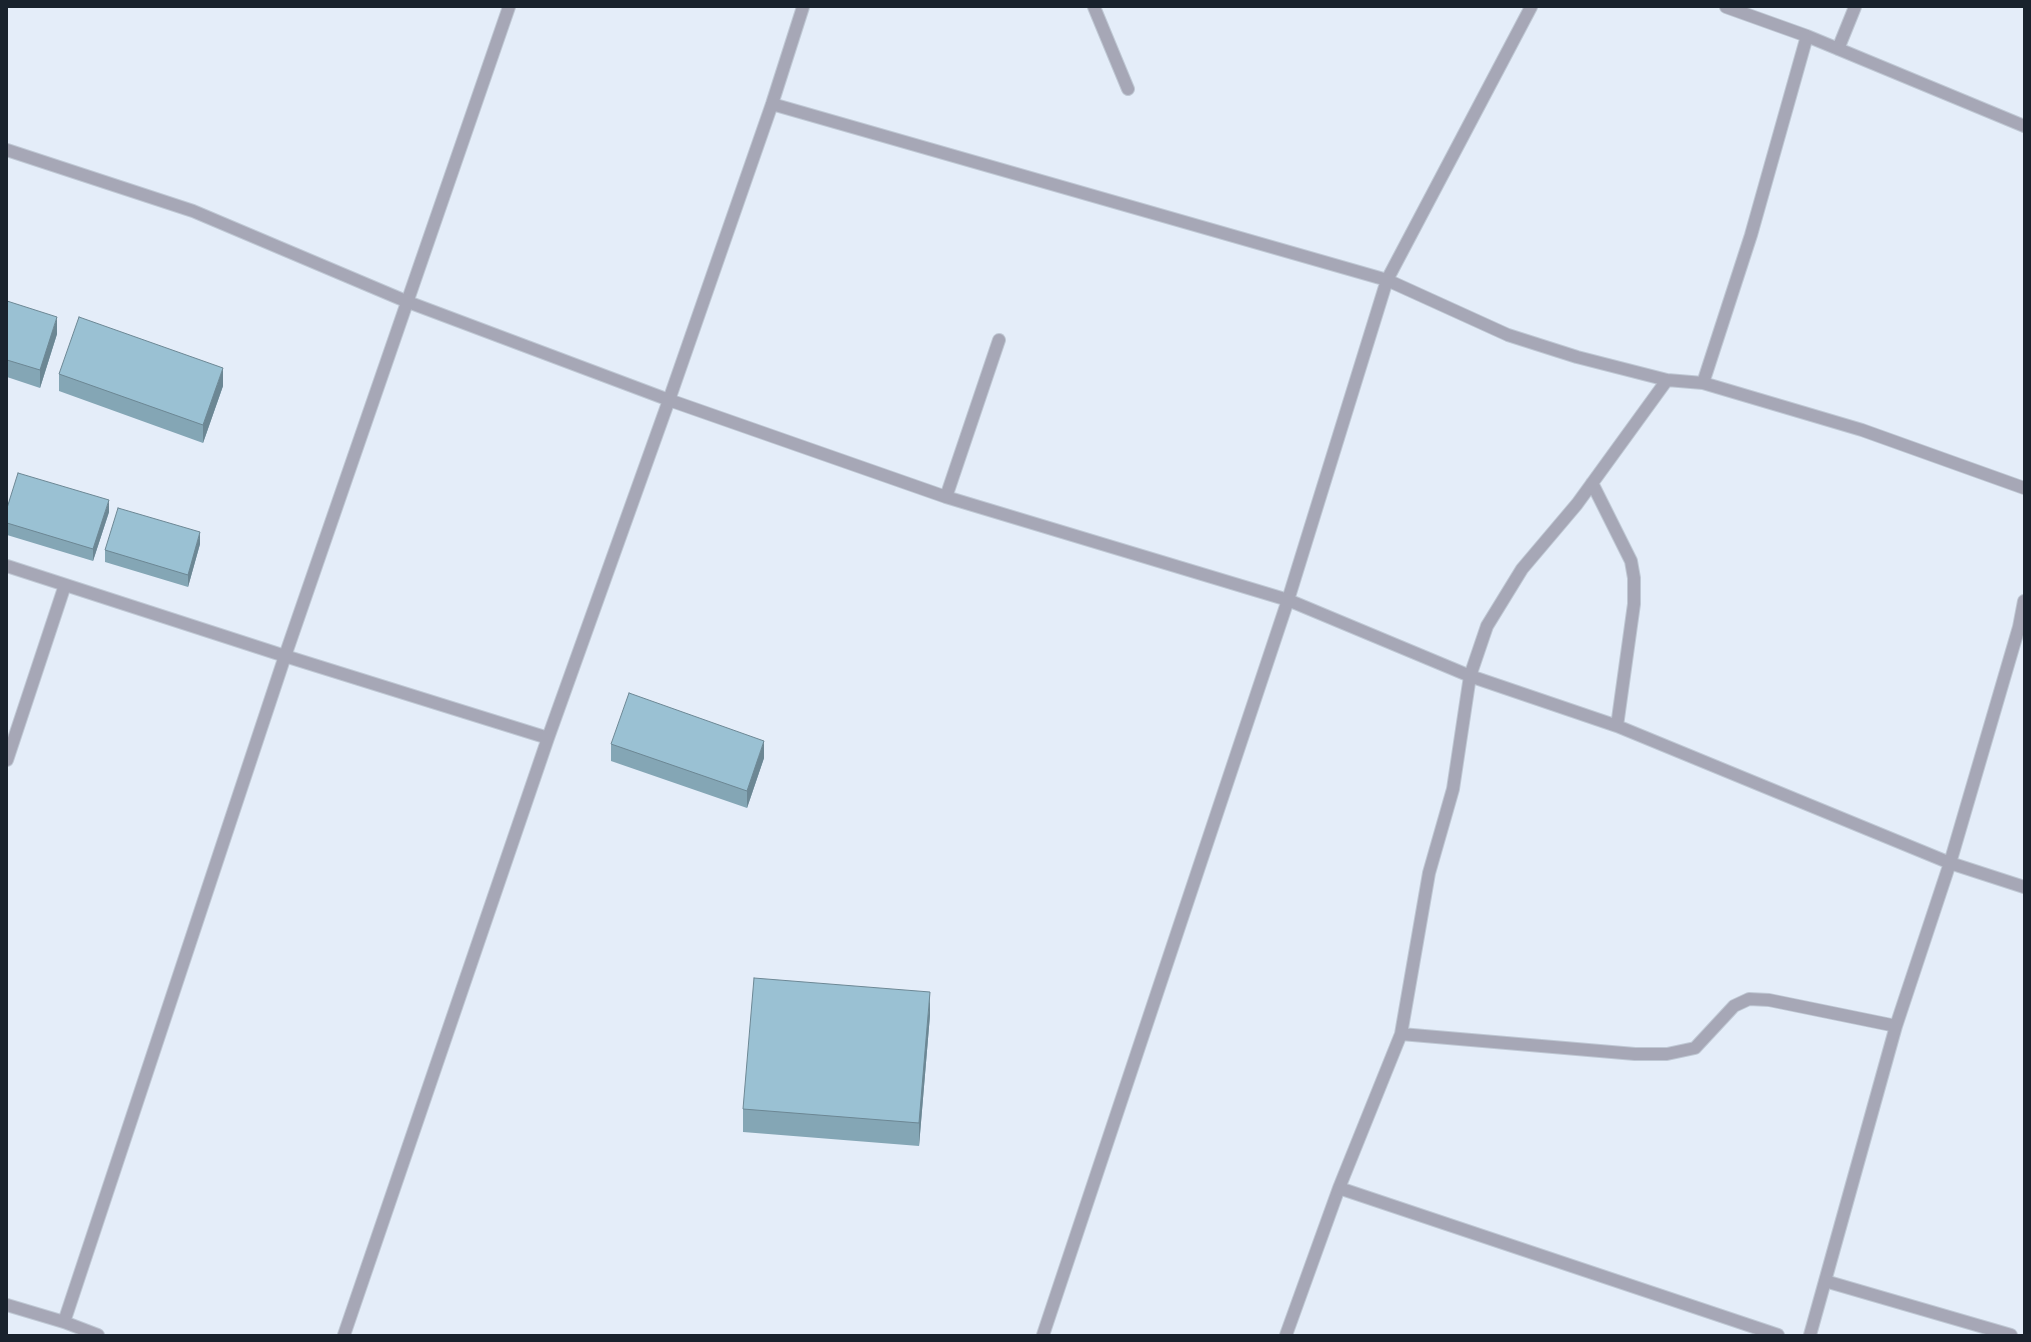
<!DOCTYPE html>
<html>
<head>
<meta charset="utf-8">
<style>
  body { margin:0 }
  #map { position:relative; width:2031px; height:1342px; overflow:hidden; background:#e4edf9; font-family:"Titillium Web",sans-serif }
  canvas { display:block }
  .frame { position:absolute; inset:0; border:8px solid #19222d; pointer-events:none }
</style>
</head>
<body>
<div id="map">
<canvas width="2031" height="1342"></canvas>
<div class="frame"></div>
</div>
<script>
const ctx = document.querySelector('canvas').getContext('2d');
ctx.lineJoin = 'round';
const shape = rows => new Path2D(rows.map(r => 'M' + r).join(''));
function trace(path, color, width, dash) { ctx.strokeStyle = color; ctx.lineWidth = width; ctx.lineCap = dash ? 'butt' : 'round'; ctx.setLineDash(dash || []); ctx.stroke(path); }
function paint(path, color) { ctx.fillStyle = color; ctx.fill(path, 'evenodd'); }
const minor = shape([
  [1094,7,1128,89],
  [1726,7,1807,36,2024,126],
  [1838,49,1855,7],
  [772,104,1387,280,1508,335,1577,357,1667,380,1703,383,1862,430,2024,488],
  [7,150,193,211,408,302,669,400,946,497,1288,600,1470,676,1617,726,1950,863,2024,887],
  [1703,383,1751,235,1807,36],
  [1592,483,1631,561,1634,578,1634,604,1617,726],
  [946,497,999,340],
  [7,566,285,656,548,738],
  [7,760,65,585],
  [1401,1034,1635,1054,1667,1054,1695,1048,1734,1006,1749,999,1769,1000,1896,1026],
  [1339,1188,1778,1335],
  [1825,1281,2011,1335],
  [7,1305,64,1322,98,1335],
  [64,1322,285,656,509,7],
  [344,1335,548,738,669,400,772,104,803,7],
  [1043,1335,1288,600,1387,280,1531,7],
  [1286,1335,1339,1188,1401,1034,1429,873,1453,789,1470,676,1487,626,1522,569,1577,504,1667,380],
  [1810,1335,1896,1026,1950,863,2019,627,2024,601]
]);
trace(minor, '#bfc8d4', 14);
trace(minor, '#a6a7b6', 12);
paint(shape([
  [7,301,57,334,40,388,7,377],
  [59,374,223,386,203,443,59,391],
  [7,508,109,512,93,561,7,535],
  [200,544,188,587,105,562,105,550],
  [611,744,764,758,747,808,611,761],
  [930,1015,919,1146,743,1132,743,1109]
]), '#84a6b5');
paint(shape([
  [57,317,57,334,40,388,40,370],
  [223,368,223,386,203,443,203,425],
  [109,500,109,512,93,561,93,549],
  [200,532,200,544,188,587,188,575],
  [764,741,764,758,747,808,747,791],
  [930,992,930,1015,919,1146,919,1123]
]), '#6c8794');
const building = shape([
  [7,301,57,317,40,370,7,360,7,301],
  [79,317,223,368,203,425,59,374,79,317],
  [18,473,109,500,93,549,7,523,7,508,18,473],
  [118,508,200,532,188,575,105,550,118,508],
  [629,693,764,741,747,791,611,744,629,693],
  [754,978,930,992,919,1123,743,1109,754,978]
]);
paint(building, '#9ac1d3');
trace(building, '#6c8794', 1);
</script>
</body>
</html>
